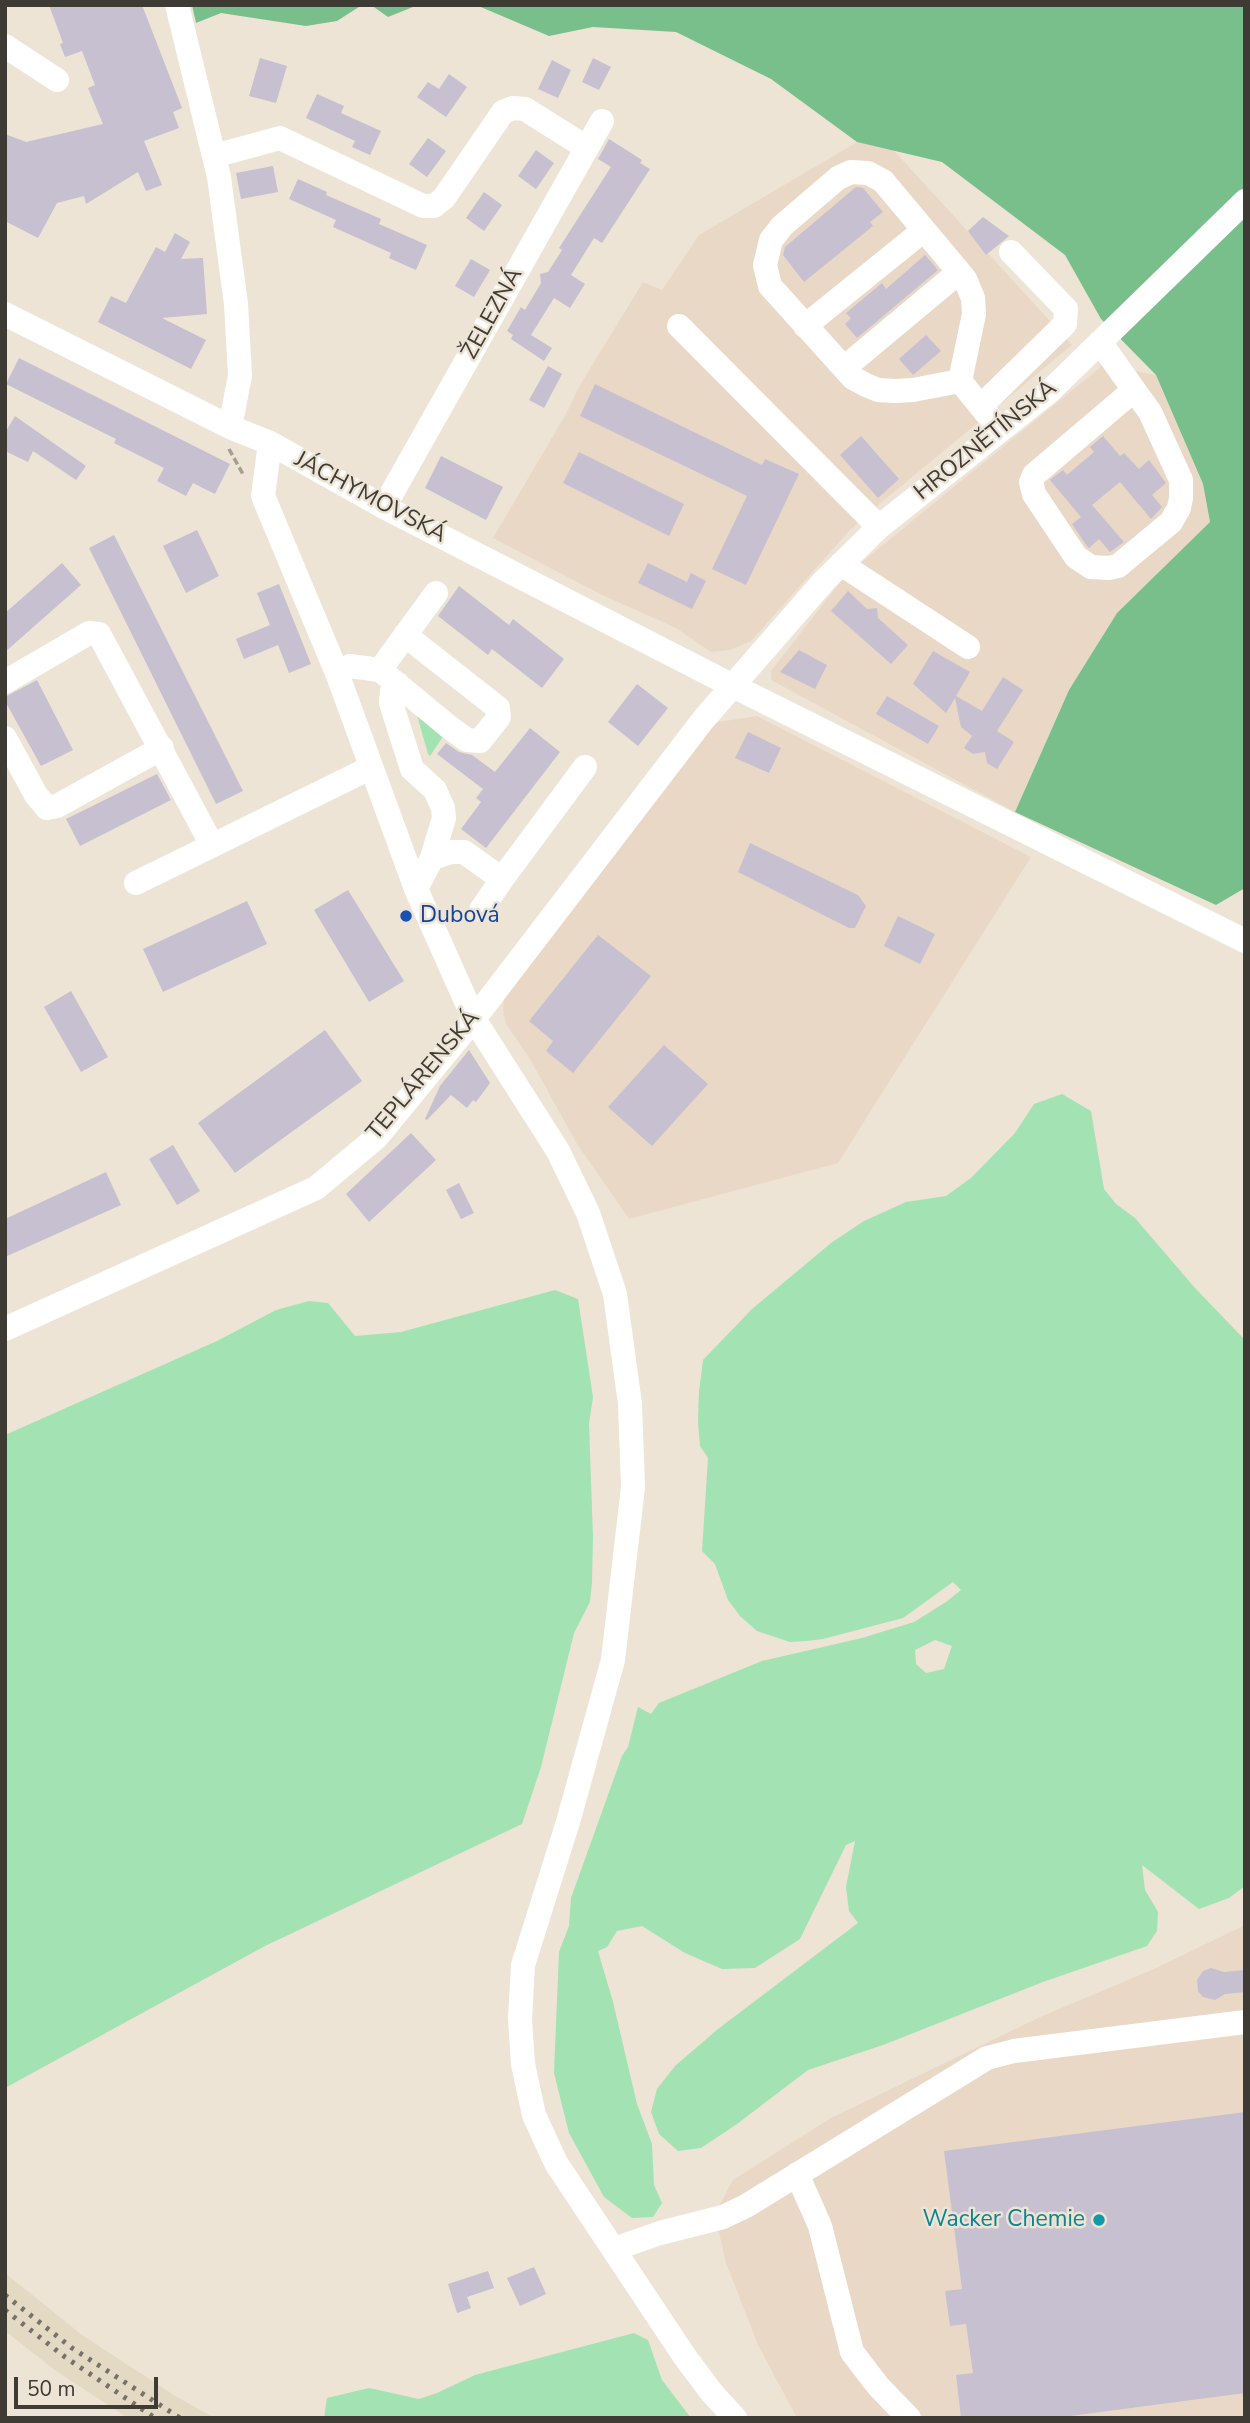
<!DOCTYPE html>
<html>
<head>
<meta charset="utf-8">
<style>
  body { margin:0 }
  #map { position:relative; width:1250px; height:2423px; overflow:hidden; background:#ede4d5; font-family:"Nunito Sans",sans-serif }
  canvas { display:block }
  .frame { position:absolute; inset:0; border:7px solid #3e3b34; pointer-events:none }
  .scale { position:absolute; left:14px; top:2377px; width:144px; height:32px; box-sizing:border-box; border:4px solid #3e3b34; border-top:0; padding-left:9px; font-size:21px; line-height:24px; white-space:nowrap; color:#3e3b34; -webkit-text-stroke:5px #ede4d5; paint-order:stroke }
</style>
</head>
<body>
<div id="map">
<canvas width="1250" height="2423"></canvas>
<div class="frame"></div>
<div class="scale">50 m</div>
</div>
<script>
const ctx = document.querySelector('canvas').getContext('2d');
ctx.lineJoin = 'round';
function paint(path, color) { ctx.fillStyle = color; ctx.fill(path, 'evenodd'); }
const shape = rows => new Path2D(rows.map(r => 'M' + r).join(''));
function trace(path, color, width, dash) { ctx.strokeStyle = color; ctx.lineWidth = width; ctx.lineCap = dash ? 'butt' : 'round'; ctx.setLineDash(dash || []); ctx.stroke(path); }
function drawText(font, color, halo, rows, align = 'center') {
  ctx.font = font + ' "Nunito Sans",sans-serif'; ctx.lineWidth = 5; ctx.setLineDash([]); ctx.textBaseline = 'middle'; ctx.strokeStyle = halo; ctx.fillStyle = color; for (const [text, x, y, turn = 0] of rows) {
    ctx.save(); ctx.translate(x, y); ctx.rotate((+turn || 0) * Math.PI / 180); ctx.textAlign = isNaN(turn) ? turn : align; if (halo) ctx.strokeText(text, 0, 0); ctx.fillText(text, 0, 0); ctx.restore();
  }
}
paint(shape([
  [5,2273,82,2335,177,2397,215,2418,128,2418,56,2371,5,2331]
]), '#e4d9c2');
paint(shape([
  [876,131,1072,345,877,506,850,530,751,641,730,650,711,652,676,628,600,594,493,538,566,414,580,385,643,282,662,290,699,235],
  [1103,365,1156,375,1203,485,1210,522,1117,613,1069,690,1015,812,771,680,771,671,845,576],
  [757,716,1031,857,838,1163,629,1219,577,1144,530,1059,506,1024,503,1010,505,991,712,723],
  [1245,1925,1245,2418,797,2418,758,2345,726,2263,718,2228,718,2208,733,2180,831,2118,1040,2017,1154,1969]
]), '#ead8c7');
paint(shape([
  [417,715,444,735,430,756,428,754],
  [1062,1094,1091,1111,1104,1189,1116,1204,1135,1218,1195,1288,1245,1340,1245,1886,1229,1898,1199,1909,1142,1865,1145,1890,1158,1912,1157,1931,1147,1946,1043,1982,883,2045,808,2070,737,2124,701,2148,678,2151,659,2134,651,2112,657,2089,675,2066,718,2029,858,1923,849,1911,846,1887,855,1841,846,1845,800,1939,755,1968,722,1969,685,1953,642,1926,617,1931,607,1947,598,1951,613,2002,637,2104,652,2144,654,2185,662,2203,653,2217,632,2218,604,2197,569,2133,554,2073,559,1952,569,1926,571,1898,622,1756,628,1747,638,1707,651,1714,659,1703,762,1661,862,1638,914,1622,946,1602,961,1590,953,1582,903,1618,823,1639,807,1641,790,1642,757,1631,740,1616,728,1600,715,1564,702,1551,708,1458,700,1446,698,1422,699,1391,703,1360,752,1309,831,1243,864,1221,906,1202,946,1196,971,1178,1015,1133,1034,1104],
  [935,1640,952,1646,944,1669,926,1673,916,1664,915,1650],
  [555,1290,578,1299,593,1397,589,1424,593,1537,592,1582,590,1602,574,1633,541,1767,522,1824,265,1946,5,2088,5,1435,217,1341,276,1310,309,1301,328,1303,355,1336,401,1332],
  [634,2333,648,2340,662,2380,691,2418,324,2418,327,2398,369,2388,419,2399,437,2393,475,2375]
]), '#a3e2b3');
paint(shape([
  [192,5,362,5,337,21,306,26,221,13,196,23],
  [371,5,418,5,388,17],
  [476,5,1245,5,1245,888,1216,905,1015,812,1069,690,1117,613,1210,522,1203,484,1156,375,1101,319,1065,255,942,162,857,142,771,79,676,32,593,27,549,36]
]), '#79bf8c');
paint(shape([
  [49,5,142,5,182,108,173,112,179,128,144,141,162,185,146,191,138,172,86,204,84,196,57,203,38,238,5,221,5,134,26,142,103,124,88,88,95,85,82,51,65,57,60,44,63,43],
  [260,58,287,66,276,103,249,96],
  [593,58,611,67,599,90,582,82],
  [552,60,571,70,558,98,538,89],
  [449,74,467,87,446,117,417,97,428,82,439,89],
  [317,94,344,106,341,113,381,131,370,155,352,147,355,141,306,118],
  [428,138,446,151,427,177,409,164],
  [609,139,642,160,640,163,650,169,602,243,594,238,571,275,585,284,570,308,554,298,531,335,552,348,544,361,511,339,513,335,507,331,521,307,525,310,541,283,540,274,548,272,562,250,559,248,611,167,598,159],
  [536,150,554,163,536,189,518,176],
  [273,166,278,192,241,199,236,173],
  [298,179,327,192,326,195,381,219,379,224,427,245,416,270,389,258,391,253,333,227,336,220,289,199],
  [856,187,863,188,883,212,870,222,873,226,804,282,783,255,785,247],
  [484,192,502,205,484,231,466,218],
  [983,217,1009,236,986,255,968,231],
  [175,233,190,242,181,259,203,258,207,314,162,318,206,340,191,369,98,322,111,296,126,303,156,247,165,252],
  [925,255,938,270,857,338,845,324,851,318,846,313,882,283,886,289],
  [471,259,490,270,474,297,455,286],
  [926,335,941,351,913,375,899,359],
  [19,358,230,464,215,494,193,483,186,496,157,481,164,468,114,443,116,439,6,384],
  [548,366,562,374,544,408,529,400],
  [595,384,762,465,765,459,799,474,746,585,712,569,747,496,580,416],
  [15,416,86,466,76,480,33,451,28,462,5,451,5,433],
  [861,436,899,479,878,498,840,455],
  [1103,436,1120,456,1124,453,1139,469,1149,460,1166,483,1152,495,1162,507,1151,519,1120,482,1092,505,1124,542,1110,552,1099,539,1089,548,1087,546,1072,524,1081,517,1050,480,1063,470,1067,475,1094,452,1090,447],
  [579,452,684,504,669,536,563,483],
  [441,456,503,487,486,520,425,488],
  [197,530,219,576,186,593,163,546],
  [114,535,243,791,216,804,89,548],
  [62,563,81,585,5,652,5,613],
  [648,563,687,582,691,573,706,581,692,609,638,583],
  [279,584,311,664,289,673,278,645,244,659,236,639,270,625,257,593],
  [459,586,509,625,513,619,564,659,542,688,492,649,488,655,438,616],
  [848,591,867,609,877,608,878,618,908,645,891,664,831,611],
  [799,650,827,665,815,689,780,672],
  [933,651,970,672,956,696,982,711,1003,677,1023,690,997,731,1014,742,997,769,987,763,985,752,973,754,964,748,972,736,961,727,955,698,946,713,913,684],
  [37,680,73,750,41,766,5,701,5,697],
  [637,684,668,708,638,746,608,722],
  [887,696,939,726,928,744,876,714],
  [530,728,560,752,486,848,461,829,481,802,476,798,483,789,437,754,446,743,459,752,472,755,495,772],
  [748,732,781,748,769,773,735,758],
  [157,774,171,800,80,846,66,819],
  [750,843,858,895,866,906,855,928,849,928,738,872],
  [348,890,404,981,369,1002,314,910],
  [247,901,267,944,163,992,143,949],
  [898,916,935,934,920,964,884,946],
  [598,935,651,976,573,1073,546,1051,553,1041,529,1021],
  [71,991,108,1057,81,1072,44,1007],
  [325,1030,362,1081,235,1173,198,1123],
  [664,1045,708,1084,652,1146,608,1107],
  [469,1050,490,1083,476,1102,473,1100,467,1108,451,1095,427,1120,425,1119,440,1086],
  [411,1133,436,1160,369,1222,346,1194],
  [173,1145,200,1191,177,1205,149,1159],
  [106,1172,121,1205,5,1257,5,1219],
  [459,1183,474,1213,461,1219,446,1190],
  [1211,1968,1224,1972,1245,1970,1245,1992,1225,1994,1215,2000,1203,1997,1198,1991,1197,1980,1203,1971],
  [1245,2112,1245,2393,1055,2418,961,2418,956,2375,973,2373,966,2324,950,2326,945,2291,962,2289,944,2151],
  [534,2267,546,2294,520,2306,507,2278],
  [488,2271,494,2288,467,2297,471,2308,457,2313,448,2284]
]), '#c6c0d0');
trace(shape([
  [229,449,244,476]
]), '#a59e92', 3.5, [7, 3.5]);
trace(shape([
  [177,5,219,177,236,304,240,376,230,427],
  [5,46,57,80],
  [214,156,280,138,423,206,434,206,444,198,503,112,513,108,525,109,587,148],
  [5,314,230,427,270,443,384,507,733,686,1245,941],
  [679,326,879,527],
  [805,326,924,230],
  [1100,342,1134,390,1150,412,1181,480,1181,498,1179,508,1171,522,1118,566,1109,568,1091,567,1076,557,1034,494,1031,482,1034,475,1134,390],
  [844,368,959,272],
  [960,381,913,390,895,391,878,390,866,385,853,378,770,286,765,265,771,240,782,226,838,178,851,172,868,173,883,181,965,279,973,298,974,314,960,381,1000,430],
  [981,406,1065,324,1066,309,1011,252],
  [270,443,263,496,337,673,416,889,474,1019,558,1151,588,1213,615,1294,630,1404,633,1487,613,1660,568,1822,523,1965,520,2019,523,2064,534,2115,556,2163,685,2357,712,2393,735,2418],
  [384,507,602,121],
  [841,564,968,647],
  [380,670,436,593],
  [337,673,350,666,380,670,449,727,467,740,480,741,499,717,498,708,405,635],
  [5,682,89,633,99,634,212,845],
  [398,684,392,691,391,703,412,769,435,790,443,808,444,818,432,858],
  [5,738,36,795,47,808,57,806,162,748],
  [136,883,370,768],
  [416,889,432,858,451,852,464,852,502,879,585,767],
  [481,910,502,879],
  [5,1329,316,1188,377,1137,474,1019,703,720,824,581,879,527,1051,390,1245,201],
  [797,2174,820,2226,852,2352,878,2386,909,2418],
  [614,2249,660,2233,723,2217,746,2206,987,2058,1014,2051,1245,2022]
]), '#fff', 24);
trace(shape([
  [5,2295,72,2348,180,2418],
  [5,2310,65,2357,155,2418]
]), '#777269', 5, [3.5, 7]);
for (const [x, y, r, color] of [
  [406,916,7,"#1a4fb4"],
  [1099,2220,7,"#0f9aa8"]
]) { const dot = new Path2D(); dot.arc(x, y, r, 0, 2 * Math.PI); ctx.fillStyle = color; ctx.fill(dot); trace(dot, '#ede4d5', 2.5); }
drawText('23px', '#3e3b34', '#ede4d5', [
  ["ŽELEZNÁ",493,314,-61],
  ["HROZNĚTÍNSKÁ",986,441,-39],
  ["JÁCHYMOVSKÁ",370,498,28],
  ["TEPLÁRENSKÁ",424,1076,-50]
]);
drawText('23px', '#164399', '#ede4d5', [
  ["Dubová",420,916]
], 'left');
drawText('23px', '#0d838f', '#ede4d5', [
  ["Wacker Chemie",1085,2220]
], 'right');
</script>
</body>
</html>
